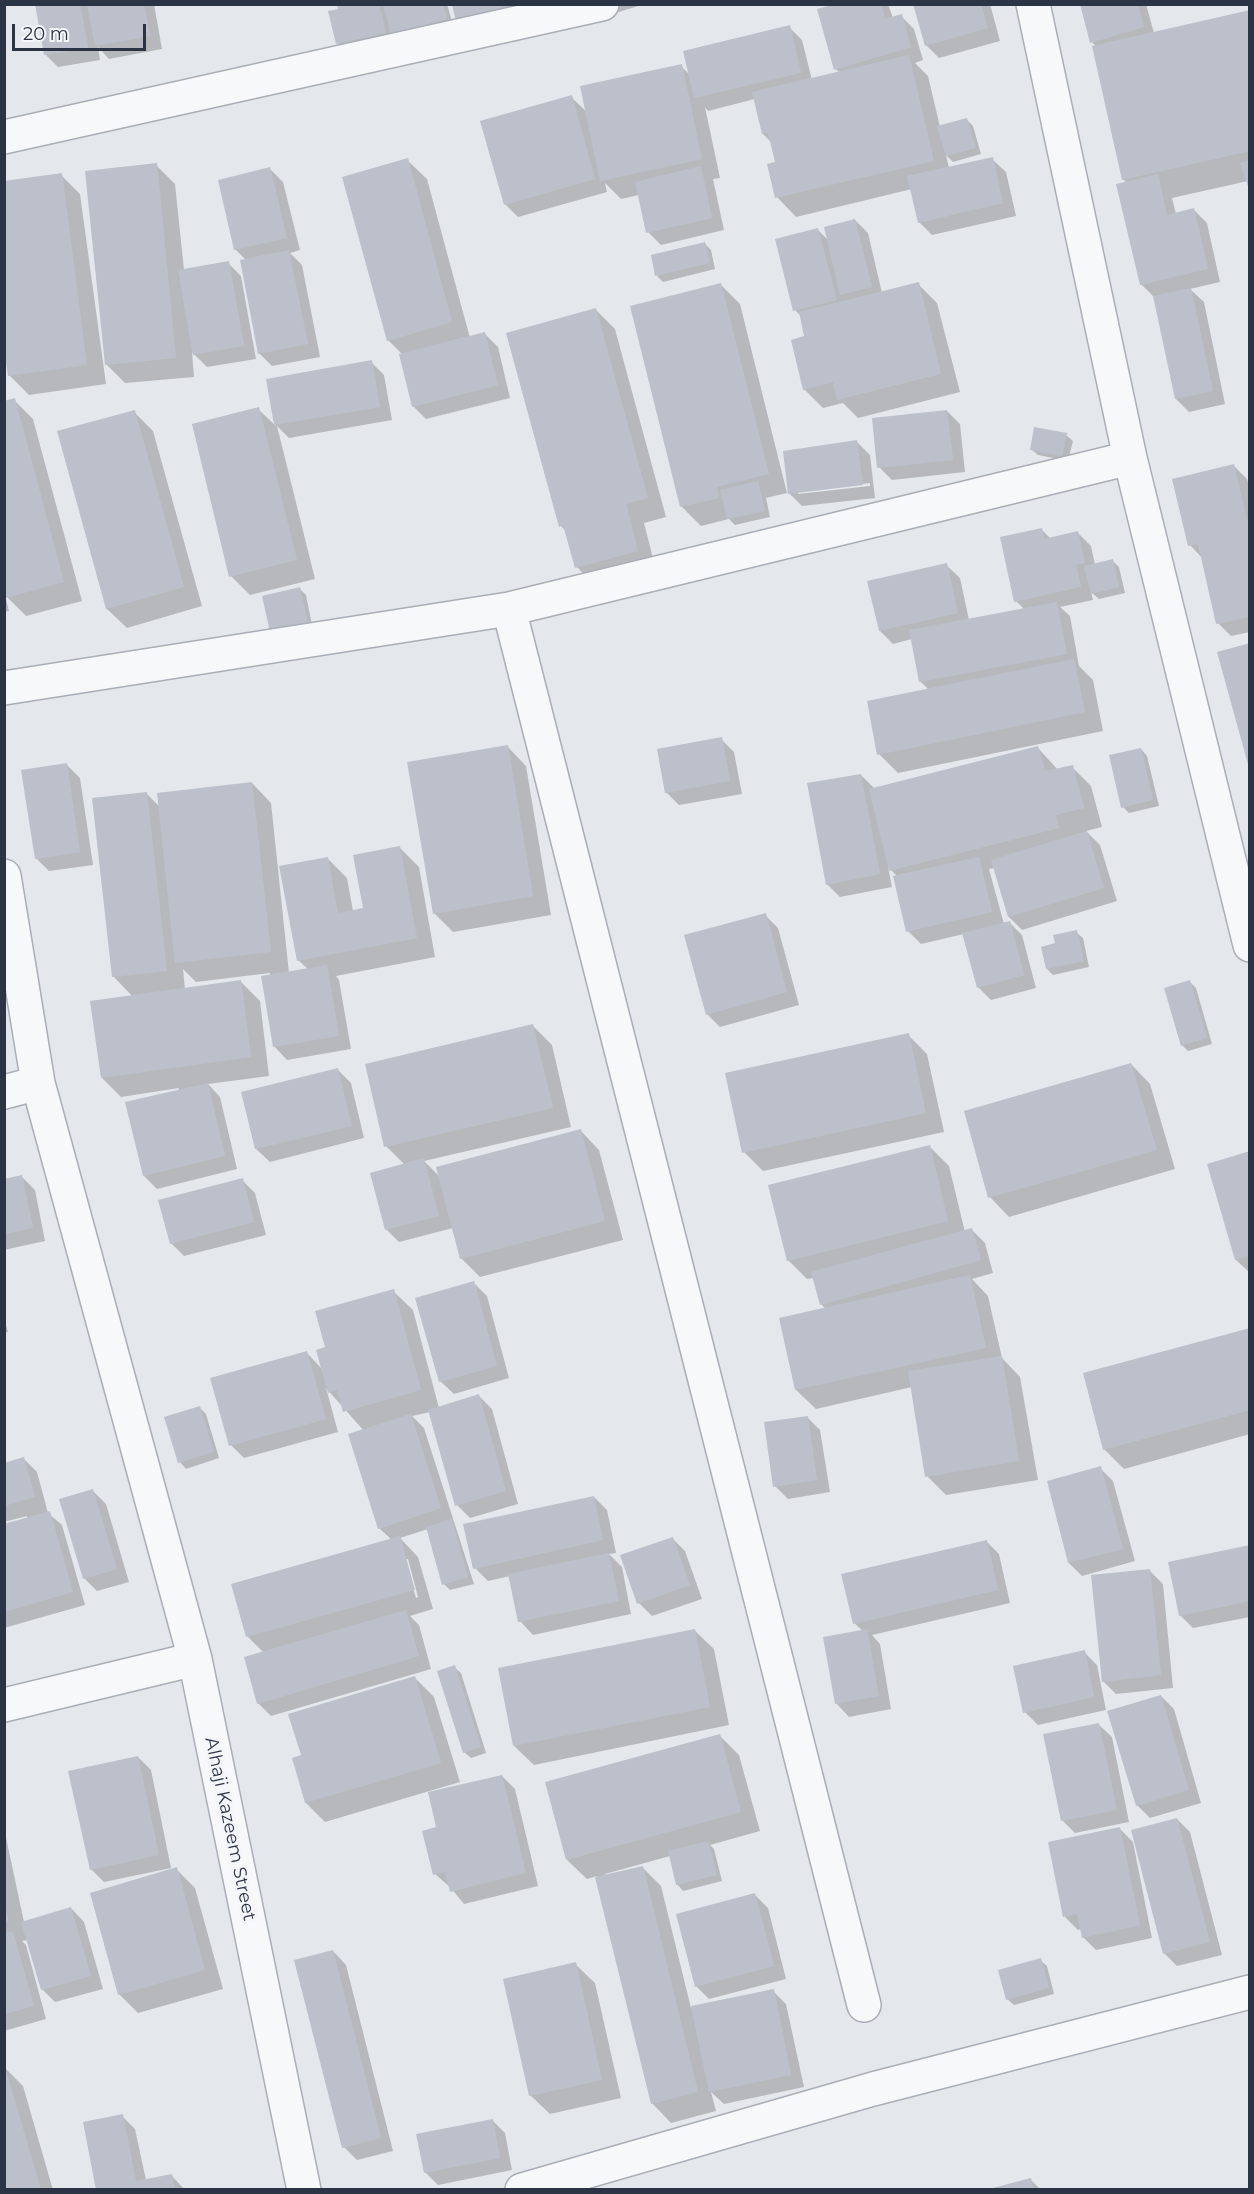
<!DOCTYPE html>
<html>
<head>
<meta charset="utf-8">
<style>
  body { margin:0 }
  #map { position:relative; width:1254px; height:2194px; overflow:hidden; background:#e4e7ec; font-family:Montserrat,sans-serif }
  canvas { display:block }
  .frame { position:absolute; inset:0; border:6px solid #2b3445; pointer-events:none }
  .scale { position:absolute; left:12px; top:24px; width:134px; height:27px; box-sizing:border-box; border:3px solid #2b3445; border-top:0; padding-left:8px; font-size:18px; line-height:21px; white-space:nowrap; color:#2b3445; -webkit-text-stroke:4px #f4f6f9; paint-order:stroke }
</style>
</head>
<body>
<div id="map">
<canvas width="1254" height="2194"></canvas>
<div class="frame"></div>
<div class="scale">20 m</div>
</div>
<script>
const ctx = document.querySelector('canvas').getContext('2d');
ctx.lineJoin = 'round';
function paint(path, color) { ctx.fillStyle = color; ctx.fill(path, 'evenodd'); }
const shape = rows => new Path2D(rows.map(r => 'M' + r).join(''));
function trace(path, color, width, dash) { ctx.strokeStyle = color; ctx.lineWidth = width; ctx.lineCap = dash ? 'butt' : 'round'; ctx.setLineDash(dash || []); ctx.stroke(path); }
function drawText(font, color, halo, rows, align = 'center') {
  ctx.font = font + ' Montserrat,sans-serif'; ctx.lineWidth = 6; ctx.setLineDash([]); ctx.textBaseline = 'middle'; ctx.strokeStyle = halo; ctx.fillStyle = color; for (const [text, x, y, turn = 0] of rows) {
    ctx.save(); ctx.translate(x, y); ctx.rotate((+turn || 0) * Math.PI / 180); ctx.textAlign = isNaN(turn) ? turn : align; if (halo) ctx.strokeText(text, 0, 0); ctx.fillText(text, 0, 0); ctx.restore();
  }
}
paint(shape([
  [36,4,154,4,162,49,109,59,98,47,100,60,58,67,45,54],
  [339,4,447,4,453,25,357,63,338,44],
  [576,4,645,4,592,20],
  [839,4,888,4,893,18,901,16,914,29,923,60,915,63,928,76,940,127,967,120,973,126,981,154,953,162,946,155,949,168,992,159,1006,172,1016,216,932,235,919,222,912,189,796,217,777,197,776,163,771,142,763,134,755,99,708,111,705,107,720,178,713,179,724,230,661,245,648,232,639,195,621,199,605,183,607,192,518,217,505,204,571,97,588,113,681,66,690,75,789,27,802,40,812,80,840,73,836,69],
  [915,4,990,4,1000,41,939,58,926,45],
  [1083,4,1146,4,1154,33,1250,12,1250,186,1248,181,1172,198,1176,214,1194,210,1207,223,1220,282,1190,289,1204,302,1225,404,1189,412,1176,399,1155,298,1141,284,1127,183,1123,179,1096,46,1092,42],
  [407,160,427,179,470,338,485,334,498,347,510,398,426,419,413,406,403,355,388,340],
  [156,165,175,184,184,270,228,263,241,276,256,359,207,367,192,352,194,377,125,383,106,364],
  [270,169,283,182,300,250,290,253,302,265,320,357,272,366,259,353,246,260,235,249],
  [61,175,80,194,106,384,29,395,9,375],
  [855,220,868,233,882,293,918,284,937,303,960,392,858,418,843,403,823,408,804,389,806,337,802,317,795,310,818,230,829,241],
  [704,243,711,250,715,269,663,282,657,276],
  [721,285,740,304,787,493,766,498,770,517,735,525,729,519,701,526,682,507,632,307],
  [596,310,615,329,666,517,644,523,656,570,596,587,577,567,567,532,561,526],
  [371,362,384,375,392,420,289,438,277,426,315,579,250,595,231,576,258,409,276,426,268,380],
  [14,400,33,419,82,601,26,616,5,595,9,611,4,612,4,403],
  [947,411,960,424,965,472,892,480,879,467],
  [134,412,153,431,202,606,127,628,107,609],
  [1066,435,1073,441,1068,461,1038,455,1031,449],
  [857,442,870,455,875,498,802,506,789,493],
  [870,483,870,486,798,494,798,491],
  [1234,466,1247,479,1250,491,1250,632,1231,636,1218,623,1203,559,1190,545],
  [1042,530,1051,539,1078,533,1091,546,1095,565,1112,560,1119,567,1125,593,1099,599,1091,592,1093,600,1060,607,1070,616,1079,666,1093,680,1103,731,898,773,879,754,929,690,920,681,912,639,893,644,880,631,946,565,960,578,969,620,1024,609,1016,601],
  [300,589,306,595,313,630,278,637],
  [721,739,734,752,742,794,679,805,666,792],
  [507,746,526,766,551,915,453,932,434,913],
  [1038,748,1058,770,1072,767,1091,786,1102,827,1086,831,1100,845,1117,901,1022,930,1009,917,995,868,989,869,1004,924,1009,922,1022,935,1036,988,991,1000,978,987,964,934,921,944,908,931,898,877,888,867,892,887,840,897,827,884,861,775,875,789],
  [1141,749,1147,756,1159,806,1129,813,1123,807],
  [67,765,80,778,93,865,49,871,36,858],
  [252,783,271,803,289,973,308,969,298,960,328,859,347,878,353,911,365,909,400,848,419,867,435,957,336,976,339,980,351,1049,287,1060,274,1046,270,973,196,982,183,969,185,989,241,982,260,1001,269,1076,208,1084,220,1097,237,1169,157,1189,144,1176,179,1088,121,1097,102,1078,133,997,113,976,146,793,160,807],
  [765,915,778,928,799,1005,720,1027,707,1014],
  [1076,932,1083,938,1089,967,1053,975,1047,969,1057,944],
  [1190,982,1196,988,1212,1044,1188,1051,1182,1045],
  [533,1026,552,1045,571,1127,424,1161,440,1177,580,1130,599,1150,623,1240,480,1277,461,1258,453,1228,399,1242,386,1229,405,1165,386,1146],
  [908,1035,927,1054,944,1132,763,1171,744,1152],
  [1131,1064,1150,1084,1175,1169,1009,1217,990,1197],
  [338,1070,351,1083,364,1138,270,1162,256,1149,243,1093],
  [930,1147,949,1166,965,1232,972,1230,985,1243,993,1273,972,1279,988,1296,1002,1358,1020,1377,1038,1480,946,1495,927,1476,912,1387,816,1409,796,1390,826,1309,821,1304,814,1278,807,1279,788,1260],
  [1250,1153,1250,1273,1236,1260],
  [22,1177,35,1190,45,1241,4,1250,4,1181],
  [242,1180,255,1193,266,1235,184,1256,171,1243],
  [474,1283,487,1296,509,1378,454,1394,440,1381],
  [393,1291,413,1310,439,1408,479,1396,492,1409,518,1504,470,1518,457,1505,430,1412,412,1416,424,1428,474,1584,450,1590,444,1584,428,1529,400,1538,418,1557,433,1609,410,1616,419,1625,431,1669,271,1716,258,1703,264,1653,247,1636,392,1540,379,1528,364,1431,326,1388,338,1432,244,1458,231,1445,307,1353,323,1370,327,1348],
  [404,1559,408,1559,418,1597,416,1598],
  [4,1318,8,1332,4,1333],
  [1250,1330,1250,1434,1124,1469,1104,1449],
  [199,1407,206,1414,219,1458,186,1469,180,1462],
  [807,1417,820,1430,830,1492,788,1499,775,1486],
  [24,1459,37,1472,48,1513,62,1525,85,1605,4,1628,4,1525,27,1518,27,1516,4,1522,4,1464],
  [1100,1468,1113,1481,1135,1561,1082,1576,1069,1563],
  [93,1491,106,1504,129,1582,97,1591,84,1578],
  [594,1497,607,1510,616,1553,609,1554,622,1567,631,1614,533,1635,520,1621,510,1576,488,1581,475,1568],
  [672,1538,685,1551,702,1599,652,1616,639,1603],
  [986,1541,999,1554,1010,1603,872,1635,880,1644,891,1709,849,1717,836,1703,863,1631,854,1623],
  [1250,1547,1250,1617,1193,1628,1180,1615],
  [1150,1571,1163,1584,1173,1688,1116,1694,1103,1681],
  [694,1630,714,1649,729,1725,534,1765,514,1746],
  [1084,1652,1097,1665,1106,1710,1038,1725,1025,1712],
  [454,1667,461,1673,486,1753,471,1758,464,1752],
  [415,1678,434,1697,460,1782,325,1822,306,1803,303,1756],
  [1161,1696,1174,1709,1201,1803,1150,1818,1137,1805],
  [1098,1724,1112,1737,1129,1822,1075,1833,1062,1820],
  [720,1736,739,1755,760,1831,710,1845,714,1849,722,1881,683,1891,677,1884,670,1856,605,1874,605,1877,642,1867,661,1886,691,2008,773,1991,786,2004,804,2087,724,2104,711,2092,716,2111,671,2123,652,2103,597,1876,587,1879,567,1860],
  [138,1757,151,1770,171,1868,104,1882,91,1869],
  [502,1776,515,1789,538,1886,464,1904,450,1887,435,1874,438,1828],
  [1177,1819,1190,1832,1222,1955,1177,1966,1164,1953],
  [4,1828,24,1922,71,1908,84,1922,103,1989,55,2002,42,1989,28,1940,22,1941,26,1945,46,2019,4,2031],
  [1120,1829,1133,1842,1152,1938,1096,1950,1083,1937,1082,1929,1078,1930,1065,1917],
  [176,1869,195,1888,223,1989,138,2013,119,1994],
  [755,1895,768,1908,786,1979,709,1999,696,1986],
  [333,1951,346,1965,393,2151,357,2160,344,2147],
  [1040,1960,1047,1966,1054,1994,1014,2005,1007,1999],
  [575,1964,595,1983,621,2098,550,2114,530,2095],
  [4,2067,23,2086,53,2190,4,2190],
  [122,2116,135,2129,146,2180,171,2175,185,2190,98,2190],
  [492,2120,505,2133,512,2170,438,2185,425,2172],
  [1031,2180,1041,2190,992,2190]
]), '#0003');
paint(shape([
  [35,4,80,4,88,48,44,55],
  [87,4,144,4,150,36,95,46],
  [337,4,379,4,386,33,336,44,328,11,338,9],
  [383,4,443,4,447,19,391,34],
  [452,4,540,4,458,31],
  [835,4,881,4,885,19,902,14,911,47,834,70,817,9],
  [913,4,981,4,988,28,925,46],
  [1080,4,1138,4,1144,27,1090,43],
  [1250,10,1250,151,1122,180,1092,46],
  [790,25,801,73,694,98,683,51],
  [909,55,934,161,775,198,767,164,775,162,768,133,762,134,752,92],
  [682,64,702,159,600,181,580,86],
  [572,95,595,179,504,205,480,121],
  [967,118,976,148,946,156,937,126],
  [993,157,1003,203,918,223,907,176],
  [408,158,452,322,387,341,342,177],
  [1250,160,1250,185,1248,186,1240,163],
  [157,163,176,358,105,365,85,171],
  [701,166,712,218,646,233,635,182],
  [270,167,287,238,234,250,218,180],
  [62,173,87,365,8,376,4,349,4,181],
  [1158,174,1167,215,1194,208,1208,269,1140,285,1116,184],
  [855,219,872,287,840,295,824,227],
  [818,228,837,300,793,311,775,239],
  [705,242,710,263,655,276,651,255],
  [289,250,308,344,258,354,240,260],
  [229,261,244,346,193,355,178,270],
  [919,282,941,374,837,400,833,382,803,390,791,340,804,336,799,312],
  [721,283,769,474,717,487,719,498,680,507,630,306],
  [1191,288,1213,391,1175,399,1153,296],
  [596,308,648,498,626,504,638,551,575,568,563,525,559,527,506,333],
  [485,332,498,385,412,407,399,354],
  [372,360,380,407,274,425,266,379],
  [15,398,64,582,5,598,4,401],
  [259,407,297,560,229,577,192,424],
  [135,410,184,587,106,609,57,431],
  [947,410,953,460,877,468,872,418],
  [1034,427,1067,433,1062,456,1030,450],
  [857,440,863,485,788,494,783,451],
  [1234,464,1250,532,1250,617,1216,624,1198,544,1188,546,1172,479],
  [758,481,765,511,727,519,720,490],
  [1042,528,1044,539,1078,531,1085,563,1076,565,1081,587,1014,602,1000,537],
  [1113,559,1119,587,1091,594,1084,566],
  [947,563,958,613,879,631,867,581],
  [300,587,308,623,270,632,262,596],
  [1057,602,1067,654,919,682,909,630],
  [1250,643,1250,767,1249,768,1217,652],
  [1074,659,1085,712,877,755,867,701],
  [722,737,730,781,665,793,657,749],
  [508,745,533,896,433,914,407,762],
  [1038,746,1045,771,1073,765,1084,808,1056,815,1059,828,889,871,869,789],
  [1141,748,1153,800,1121,808,1109,755],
  [67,763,80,852,35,859,21,770],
  [861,774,880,874,826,885,807,783],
  [252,782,271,952,175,963,157,793],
  [147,792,167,971,112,977,92,798],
  [1087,831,1104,888,1008,917,991,860],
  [400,846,417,938,297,961,279,866,328,857,338,913,363,908,353,855],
  [979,857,992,912,906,932,893,876],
  [766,913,787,992,706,1015,684,935],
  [1010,921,1024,975,977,988,962,933],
  [1077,930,1084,961,1046,969,1041,947,1055,943,1053,935],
  [327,965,339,1036,273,1047,261,976],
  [241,980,251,1057,101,1078,90,1001],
  [1190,980,1207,1038,1181,1046,1164,988],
  [533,1024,553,1108,384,1147,365,1064],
  [909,1033,926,1113,742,1153,725,1073],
  [1131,1063,1157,1150,988,1198,964,1111],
  [338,1068,352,1126,255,1149,241,1092],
  [208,1083,225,1156,143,1176,125,1102],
  [581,1129,605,1221,460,1259,436,1167],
  [930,1145,948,1221,787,1261,768,1185],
  [1250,1151,1250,1256,1235,1260,1207,1164],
  [424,1158,439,1216,385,1230,370,1173],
  [22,1175,33,1228,4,1234,4,1179],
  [243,1178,254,1222,170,1244,158,1200],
  [972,1228,981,1260,820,1305,811,1272],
  [970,1275,986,1348,795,1390,779,1318],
  [474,1281,497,1366,439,1382,415,1298],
  [394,1289,421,1390,343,1412,337,1390,328,1393,316,1350,325,1347,315,1311],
  [1250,1328,1250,1410,1103,1450,1083,1373],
  [307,1351,326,1419,229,1446,210,1378],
  [1002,1356,1019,1461,925,1477,908,1371],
  [479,1394,506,1491,455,1506,428,1410],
  [200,1406,214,1452,178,1463,164,1417],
  [411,1414,441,1508,378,1529,348,1434],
  [808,1416,817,1480,773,1487,764,1422],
  [24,1457,35,1497,4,1506,4,1463],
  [1101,1466,1123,1549,1068,1563,1047,1481],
  [93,1489,117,1569,83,1579,59,1499],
  [594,1496,603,1540,473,1569,463,1524],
  [50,1511,73,1592,4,1612,4,1524],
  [452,1519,468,1577,442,1585,426,1527],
  [400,1536,415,1590,246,1637,231,1584],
  [673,1537,690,1585,637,1604,620,1555],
  [987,1540,998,1590,853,1624,841,1574],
  [1250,1545,1250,1601,1179,1616,1168,1562],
  [609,1553,619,1601,518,1622,508,1574],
  [1150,1569,1161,1675,1102,1682,1091,1575],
  [406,1610,419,1656,257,1704,244,1657],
  [695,1629,710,1707,513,1746,498,1668],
  [867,1629,879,1696,835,1704,823,1637],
  [1085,1650,1094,1697,1023,1713,1013,1666],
  [455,1665,481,1747,463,1753,437,1671],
  [415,1676,441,1763,305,1803,292,1758,301,1755,288,1714],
  [1161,1695,1189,1790,1136,1806,1107,1711],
  [1099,1723,1117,1810,1061,1821,1043,1734],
  [720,1734,741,1812,566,1860,545,1782],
  [138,1756,159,1855,90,1870,68,1771],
  [502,1775,526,1873,450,1892,445,1872,433,1875,422,1831,436,1827,428,1792],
  [1177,1818,1210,1942,1163,1954,1131,1830],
  [1120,1827,1140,1925,1082,1938,1077,1914,1063,1917,1048,1842],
  [708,1841,717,1875,676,1885,668,1851],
  [643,1866,698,2092,651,2104,595,1877],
  [177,1867,205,1970,118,1995,90,1893],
  [755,1893,774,1966,695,1987,676,1914],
  [4,1903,9,1921,4,1922],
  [71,1907,91,1976,41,1990,21,1922],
  [13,1931,34,2006,5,2014,5,1933],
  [333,1950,381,2138,342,2148,294,1960],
  [1041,1958,1049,1988,1006,2000,998,1970],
  [576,1962,602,2080,529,2096,503,1979],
  [774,1989,791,2075,709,2092,691,2006],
  [5,2067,41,2190,4,2190],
  [123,2114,136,2181,172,2174,175,2190,96,2190,83,2122],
  [493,2119,500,2158,424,2173,416,2134],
  [1031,2178,1034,2190,989,2190,989,2189]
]), '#bbc0ca');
const minor = shape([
  [1033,4,1130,458,1250,945],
  [4,137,602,4],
  [509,609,864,2005],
  [4,688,509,609,1130,458],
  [4,876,38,1083,195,1659],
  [4,1092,38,1083],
  [4,1705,195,1659,304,2190],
  [522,2190,873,2089,1250,1992]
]);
trace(minor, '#a9aeb7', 36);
trace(minor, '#f7f8fa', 33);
drawText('18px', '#2b3445', '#f4f6f9', [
  ["Alhaji Kazeem Street",230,1829,78]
]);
</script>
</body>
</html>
